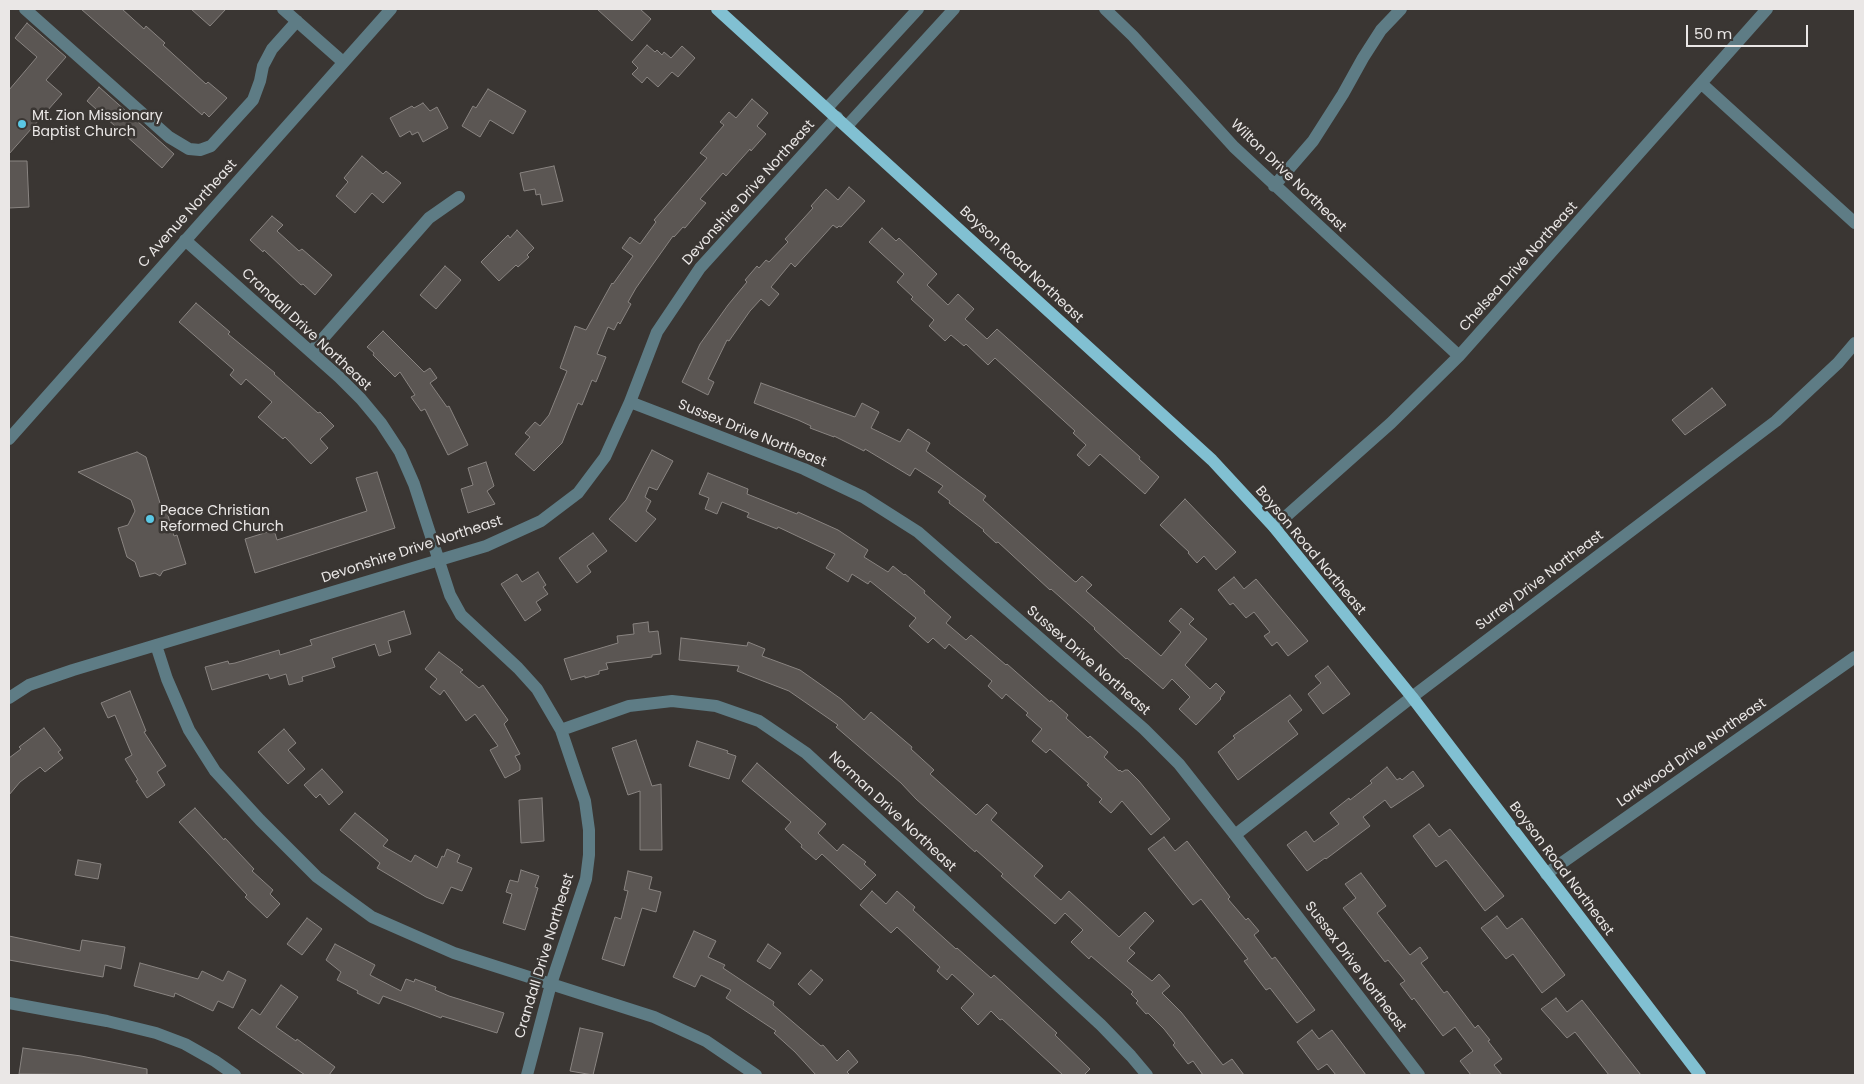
<!DOCTYPE html>
<html>
<head>
<meta charset="utf-8">
<style>
  body { margin:0 }
  #map { position:relative; width:1864px; height:1084px; overflow:hidden; background:#3a3633; font-family:Poppins,sans-serif }
  canvas { display:block }
  .frame { position:absolute; inset:0; border:10px solid #eae7e6; pointer-events:none }
  .scale { position:absolute; left:1686px; top:25px; width:122px; height:22px; box-sizing:border-box; border:2px solid #eae7e6; border-top:0; padding-left:6px; font-size:15px; line-height:18px; white-space:nowrap; color:#eae7e6; -webkit-text-stroke:4px #3a3633; paint-order:stroke }
</style>
</head>
<body>
<div id="map">
<canvas width="1864" height="1084"></canvas>
<div class="frame"></div>
<div class="scale">50 m</div>
</div>
<script>
const ctx = document.querySelector('canvas').getContext('2d');
ctx.lineJoin = 'round';
function paint(path, color) { ctx.fillStyle = color; ctx.fill(path, 'evenodd'); }
const shape = rows => new Path2D(rows.map(r => 'M' + r).join(''));
function trace(path, color, width, dash) { ctx.strokeStyle = color; ctx.lineWidth = width; ctx.lineCap = dash ? 'butt' : 'round'; ctx.setLineDash(dash || []); ctx.stroke(path); }
function drawText(font, color, halo, rows, align = 'center') {
  ctx.font = font + ' Poppins,sans-serif'; ctx.lineWidth = 5; ctx.setLineDash([]); ctx.textBaseline = 'middle'; ctx.strokeStyle = halo; ctx.fillStyle = color; for (const [text, x, y, turn = 0] of rows) {
    ctx.save(); ctx.translate(x, y); ctx.rotate((+turn || 0) * Math.PI / 180); ctx.textAlign = isNaN(turn) ? turn : align; if (halo) ctx.strokeText(text, 0, 0); ctx.fillText(text, 0, 0); ctx.restore();
  }
}
const building = shape([
  [81,9,122,9,144,29,146,26,165,43,163,45,206,84,208,82,227,98,209,117,204,112,202,115,81,9],
  [191,9,226,9,210,26,191,9],
  [597,9,640,9,651,19,632,41,597,9],
  [27,23,66,57,46,80,62,94,9,154,9,90,37,57,15,38,27,23],
  [647,45,655,52,657,50,662,55,664,52,671,58,682,46,695,58,678,77,672,72,658,87,647,77,642,83,632,74,638,68,632,62,647,45],
  [99,87,174,154,162,168,87,101,99,87],
  [488,89,526,111,513,134,490,120,480,137,462,126,473,106,476,108,488,89],
  [752,99,768,113,757,126,766,134,751,151,750,149,726,176,723,173,700,199,706,203,685,228,683,227,674,237,673,236,636,288,628,302,631,304,620,324,618,322,614,330,608,327,597,354,606,357,596,382,592,380,582,405,578,403,562,443,534,471,515,454,530,437,525,433,535,422,540,426,549,415,567,371,560,368,575,326,586,330,612,283,613,284,633,256,622,248,630,237,640,244,656,222,654,220,707,158,700,153,724,125,720,122,729,112,736,118,752,99],
  [423,103,430,111,437,107,448,128,423,142,418,132,412,135,410,131,400,137,390,118,412,106,414,108,423,103],
  [362,156,383,174,386,171,401,183,383,203,372,193,355,213,336,196,348,182,344,178,362,156],
  [9,161,27,161,29,207,9,208,9,161],
  [554,166,563,201,542,205,540,194,536,195,535,189,524,191,520,173,554,166],
  [849,187,865,201,841,227,839,226,837,228,833,225,795,267,791,263,771,287,779,294,769,306,761,299,750,311,729,341,727,340,708,379,714,382,708,395,682,382,700,344,728,305,747,282,745,280,757,266,759,268,766,260,769,262,788,242,785,239,813,208,811,206,826,189,838,200,849,187],
  [272,216,283,225,277,231,299,251,302,249,332,275,315,295,303,284,301,285,264,250,263,252,250,240,272,216],
  [882,228,896,241,899,238,937,274,927,285,948,305,958,294,974,309,965,319,987,339,997,329,1140,457,1139,459,1159,477,1145,494,1100,454,1089,466,1077,455,1086,445,1073,433,1075,431,995,358,988,365,966,344,964,346,951,335,945,341,929,326,934,320,911,299,913,297,897,282,904,274,869,242,882,228],
  [517,230,534,248,527,255,529,257,518,267,516,265,499,281,481,262,508,235,510,238,517,230],
  [445,266,461,280,436,309,420,295,445,266],
  [196,303,230,332,228,334,275,373,274,374,318,413,320,412,334,426,320,439,328,448,311,464,285,437,283,439,258,417,272,402,246,379,241,385,230,375,234,370,179,322,196,303],
  [383,331,424,372,430,368,437,378,430,383,447,407,449,406,468,445,448,455,425,409,421,411,411,397,415,395,400,372,395,377,373,355,374,353,367,347,383,331],
  [761,383,855,417,862,403,879,412,871,428,900,442,908,429,930,443,926,451,986,496,983,500,1074,581,1076,582,1082,576,1092,585,1086,591,1161,656,1181,632,1169,621,1181,608,1194,619,1189,624,1207,639,1185,665,1210,689,1216,683,1225,692,1220,698,1221,699,1196,725,1179,709,1190,697,1172,679,1163,689,1127,658,1126,659,1094,629,1095,628,1051,589,1050,590,998,542,996,543,983,531,984,530,949,503,950,501,938,492,943,486,915,468,910,476,865,449,864,451,834,436,834,437,810,428,811,426,798,420,754,403,761,383],
  [1712,388,1726,405,1685,435,1672,420,1712,388],
  [652,450,673,461,657,490,649,487,645,497,651,501,646,511,656,519,636,542,609,519,626,500,652,450],
  [137,452,146,457,163,513,167,512,174,536,177,535,186,564,163,571,160,576,155,573,140,577,135,562,127,557,118,528,128,525,135,511,131,500,78,472,137,452],
  [486,462,494,486,487,491,495,504,468,513,461,489,473,485,468,468,486,462],
  [377,472,395,528,255,573,245,539,274,530,277,540,367,511,356,478,377,472],
  [708,473,748,489,747,494,797,514,798,512,838,530,868,550,864,557,888,572,893,566,904,575,905,574,925,591,924,593,951,617,946,623,966,640,971,635,1006,665,1007,664,1050,702,1051,700,1068,715,1066,718,1088,738,1090,736,1108,752,1104,757,1119,771,1120,770,1122,772,1125,770,1128,770,1139,781,1170,819,1151,835,1122,801,1111,813,1099,802,1102,799,1087,785,1089,784,1050,749,1046,753,1032,741,1042,729,1026,715,1028,713,1006,694,1002,699,988,686,992,681,949,644,945,649,933,638,928,643,909,626,916,618,870,581,868,584,852,574,848,582,826,568,835,554,778,527,777,529,747,517,749,513,722,502,717,514,705,509,709,498,699,494,708,473],
  [1185,499,1236,552,1216,570,1204,556,1197,563,1188,553,1189,552,1160,525,1185,499],
  [593,533,607,551,587,566,591,572,577,583,559,558,593,533],
  [538,572,546,585,543,587,548,594,536,602,541,610,525,621,501,584,517,574,522,582,538,572],
  [1234,577,1244,589,1256,579,1308,641,1288,656,1277,642,1272,646,1264,636,1270,632,1254,612,1246,618,1233,603,1230,605,1218,590,1234,577],
  [404,611,411,634,388,641,391,652,379,656,375,644,332,658,335,667,302,677,303,681,289,685,286,674,270,679,268,674,212,690,205,667,228,661,229,664,235,663,279,650,280,655,312,645,310,640,404,611],
  [648,622,649,632,658,631,661,654,652,655,652,657,606,663,608,669,599,671,599,674,585,678,585,676,571,680,564,659,618,643,617,636,634,634,633,624,648,622],
  [681,638,747,646,748,642,765,649,762,656,800,670,841,699,864,720,871,712,912,747,911,749,934,770,930,774,976,815,987,804,997,813,991,820,1043,866,1034,876,1061,900,1069,891,1119,937,1145,912,1154,921,1129,948,1135,953,1127,961,1152,981,1159,974,1170,986,1162,993,1181,1012,1223,1065,1232,1059,1244,1075,1203,1075,1193,1061,1188,1064,1173,1045,1175,1043,1164,1029,1148,1013,1146,1014,1136,1003,1138,1001,1131,994,1133,992,1091,956,1089,959,1071,942,1083,930,1065,913,1055,924,1001,876,1003,874,976,850,975,852,916,799,901,783,836,727,838,725,789,691,737,671,739,666,679,660,681,638],
  [439,652,463,670,460,672,479,688,483,685,508,720,504,724,520,754,515,756,520,765,520,770,505,778,490,750,498,746,475,714,466,721,444,690,440,695,430,687,437,679,425,669,439,652],
  [1328,666,1350,694,1323,714,1308,694,1321,683,1315,676,1328,666],
  [130,691,146,731,144,732,166,766,157,772,165,785,147,798,136,781,138,780,125,759,132,755,115,715,108,718,101,703,130,691],
  [1290,695,1302,710,1288,721,1298,734,1238,780,1218,752,1235,738,1233,736,1290,695],
  [44,728,61,750,58,752,63,758,45,772,40,767,20,782,9,795,9,758,21,749,19,747,44,728],
  [284,729,296,743,288,750,305,769,288,784,258,752,284,729],
  [636,740,652,786,661,784,662,850,640,850,640,791,628,795,612,748,636,740],
  [697,741,728,751,727,753,736,756,729,779,689,766,697,741],
  [757,763,826,824,818,833,837,851,843,844,866,862,864,864,876,875,861,890,822,854,816,860,801,847,802,845,785,829,791,822,742,781,757,763],
  [1387,767,1397,780,1400,778,1402,780,1413,771,1424,786,1391,808,1385,800,1363,817,1370,826,1326,859,1325,858,1307,871,1287,845,1306,831,1314,842,1339,824,1330,813,1349,798,1350,800,1372,783,1370,781,1387,767],
  [322,769,343,792,329,805,320,794,316,798,304,785,322,769],
  [542,798,544,841,521,843,519,800,542,798],
  [195,808,224,840,225,838,254,869,252,871,273,890,270,894,280,904,267,918,245,897,247,895,179,822,195,808],
  [355,813,388,840,383,846,411,862,415,855,437,868,442,856,444,857,447,849,460,855,457,862,472,868,462,891,451,887,443,904,426,897,377,868,380,863,340,830,355,813],
  [1429,824,1439,837,1450,829,1504,896,1485,911,1446,860,1436,867,1413,836,1429,824],
  [1164,837,1175,851,1187,841,1230,897,1228,899,1246,920,1248,918,1259,931,1254,935,1272,959,1275,957,1315,1010,1297,1023,1270,988,1266,990,1244,961,1248,959,1201,899,1193,905,1148,849,1164,837],
  [78,860,101,864,98,879,75,875,78,860],
  [521,870,539,876,535,887,538,888,525,930,503,923,512,894,506,892,510,880,518,882,521,870],
  [628,871,652,877,649,889,661,892,656,912,642,908,624,966,602,959,615,917,621,919,628,891,624,890,628,871],
  [1361,873,1386,906,1377,913,1410,955,1420,947,1428,958,1421,963,1444,993,1447,991,1475,1028,1478,1025,1490,1040,1488,1041,1502,1059,1494,1065,1502,1075,1471,1075,1460,1061,1473,1051,1455,1027,1443,1036,1414,998,1412,1000,1400,984,1405,981,1388,960,1385,962,1343,908,1356,898,1345,884,1361,873],
  [872,891,886,904,897,891,915,907,913,910,956,949,957,948,991,978,994,975,1057,1033,1055,1035,1090,1069,1084,1075,1063,1075,1002,1019,1000,1020,991,1011,978,1025,961,1008,974,994,952,974,947,980,937,971,940,967,897,927,891,933,860,905,872,891],
  [1497,916,1507,929,1522,918,1565,975,1542,993,1513,954,1506,959,1481,928,1497,916],
  [307,918,322,929,302,955,287,944,307,918],
  [694,931,716,941,708,957,725,965,723,968,774,1002,773,1005,821,1046,823,1045,837,1061,848,1050,858,1062,847,1072,850,1075,816,1075,795,1052,774,1033,776,1031,726,998,731,990,701,975,695,987,673,977,694,931],
  [9,936,80,951,82,940,125,947,121,969,105,965,103,977,9,960,9,936],
  [335,944,375,965,370,975,401,991,406,979,414,982,415,979,436,987,435,990,449,996,504,1013,497,1033,442,1016,441,1018,383,996,379,1004,357,993,358,991,337,980,341,972,326,960,335,944],
  [768,944,781,953,770,969,757,961,768,944],
  [140,963,198,979,202,971,223,981,228,971,246,980,233,1008,218,1001,213,1011,175,993,174,997,134,986,140,963],
  [811,970,823,980,810,995,798,984,811,970],
  [281,985,298,997,276,1027,296,1041,297,1039,335,1067,329,1075,305,1075,238,1028,252,1009,260,1015,281,985],
  [1556,998,1567,1012,1582,1000,1641,1075,1609,1075,1575,1032,1567,1038,1541,1009,1556,998],
  [580,1028,603,1033,593,1075,570,1071,580,1028],
  [1312,1030,1319,1039,1332,1030,1366,1075,1336,1075,1327,1064,1318,1070,1297,1042,1312,1030],
  [23,1048,81,1056,147,1069,147,1075,19,1074,23,1048]
]);
paint(building, '#5b5653');
trace(building, '#898481', 1);
trace(shape([
  [25,9,169,137,189,149,200,150,211,146,253,100,260,81,263,66,272,49,297,21],
  [283,9,343,62],
  [1105,9,1133,36,1234,147,1459,356],
  [1702,84,1855,223],
  [827,108,918,9],
  [847,126,954,9],
  [1274,186,1313,141,1343,94,1363,58,1381,30,1401,9],
  [185,240,339,377,361,399,381,423,400,452,414,484,450,595,461,615,518,668,537,689,561,730,585,801,589,830,589,855,586,879,551,984,527,1075],
  [311,352,429,218,459,197],
  [630,402,804,469,863,497,918,532,1144,729,1179,764,1235,835,1419,1075],
  [9,439,391,9],
  [1274,527,1391,423,1459,356,1767,9],
  [156,645,167,679,189,730,215,771,260,820,317,877,372,917,454,953,654,1017,706,1041,756,1075],
  [9,698,29,685,73,670,486,546,541,521,578,493,605,457,630,402,657,332,700,268,837,117],
  [561,730,629,706,672,701,716,706,759,721,806,753,1101,1025,1131,1056,1147,1075],
  [1235,835,1412,697,1776,421,1838,363,1855,343],
  [1546,874,1855,657],
  [9,1003,107,1021,156,1033,185,1044,215,1061,235,1075]
]), '#5e7c85', 12);
trace(shape([
  [717,9,1212,460,1274,527,1412,697,1700,1075]
]), '#81c0d2', 12);
for (const [x, y, r, color] of [
  [22,124,5,"#5ac8e5"],
  [150,519,5,"#5ac8e5"]
]) { const dot = new Path2D(); dot.arc(x, y, r, 0, 2 * Math.PI); ctx.fillStyle = color; ctx.fill(dot); trace(dot, '#3a3633', 2); }
drawText('14px', '#eae7e6', '#3a3633', [
  ["Mt. Zion Missionary",32,116],
  ["Baptist Church",32,132],
  ["Peace Christian",160,511],
  ["Reformed Church",160,527]
], 'left');
drawText('14px', '#eae7e6', '#3a3633', [
  ["Wilton Drive Northeast",1288,176,44],
  ["Devonshire Drive Northeast",749,193,-48],
  ["C Avenue Northeast",188,214,-48],
  ["Boyson Road Northeast",1021,265,43],
  ["Chelsea Drive Northeast",1519,267,-48],
  ["Crandall Drive Northeast",306,330,43],
  ["Sussex Drive Northeast",752,434,22],
  ["Devonshire Drive Northeast",412,550,-18],
  ["Boyson Road Northeast",1310,551,50],
  ["Surrey Drive Northeast",1540,581,-37],
  ["Sussex Drive Northeast",1088,661,41],
  ["Larkwood Drive Northeast",1692,753,-35],
  ["Norman Drive Northeast",892,812,43],
  ["Boyson Road Northeast",1561,869,53],
  ["Crandall Drive Northeast",545,956,-73],
  ["Sussex Drive Northeast",1355,967,53]
]);
</script>
</body>
</html>
